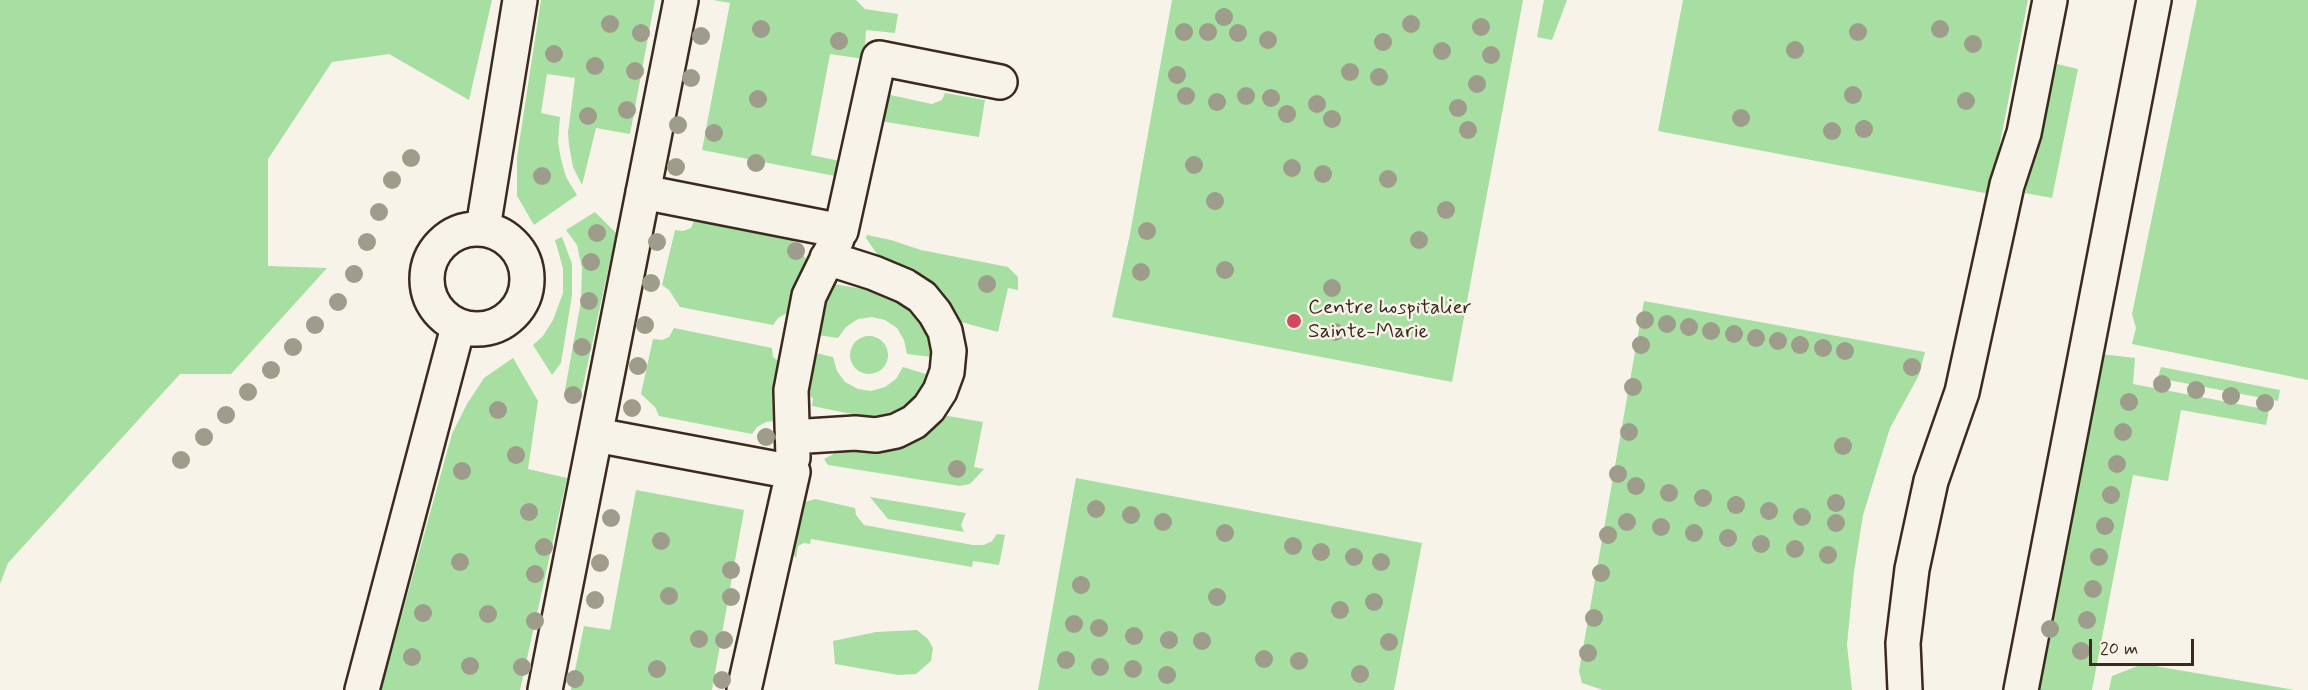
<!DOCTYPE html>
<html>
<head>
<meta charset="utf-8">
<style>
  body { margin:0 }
  #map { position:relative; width:2308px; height:690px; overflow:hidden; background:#f7f3e8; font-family:Mynerve,sans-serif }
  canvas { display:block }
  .scale { position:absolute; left:2089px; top:639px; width:105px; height:27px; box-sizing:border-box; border:3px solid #3b2a1e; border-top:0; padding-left:8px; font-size:18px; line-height:21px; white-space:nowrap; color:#3b2a1e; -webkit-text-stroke:4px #f7f3e8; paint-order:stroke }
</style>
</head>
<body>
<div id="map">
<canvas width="2308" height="690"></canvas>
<div class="scale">20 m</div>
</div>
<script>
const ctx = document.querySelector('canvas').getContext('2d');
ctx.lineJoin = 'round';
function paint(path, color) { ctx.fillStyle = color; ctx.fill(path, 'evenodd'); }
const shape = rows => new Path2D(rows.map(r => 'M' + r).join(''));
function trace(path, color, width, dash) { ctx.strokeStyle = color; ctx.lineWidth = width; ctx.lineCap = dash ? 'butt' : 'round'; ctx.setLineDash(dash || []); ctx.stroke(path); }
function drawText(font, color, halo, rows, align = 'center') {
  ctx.font = font + ' Mynerve,sans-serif'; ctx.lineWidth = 5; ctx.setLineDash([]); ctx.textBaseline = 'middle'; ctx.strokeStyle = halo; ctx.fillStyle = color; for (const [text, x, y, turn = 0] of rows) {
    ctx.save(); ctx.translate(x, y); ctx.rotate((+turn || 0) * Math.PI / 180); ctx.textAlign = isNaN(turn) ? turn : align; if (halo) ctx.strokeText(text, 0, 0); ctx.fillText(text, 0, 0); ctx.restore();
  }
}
paint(shape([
  [0,0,492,0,469,100,389,54,332,62,268,159,268,266,327,268,231,374,180,374,8,563,0,584],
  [541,0,655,0,630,134,596,128,582,185,573,167,569,145,568,133,575,78,547,74,541,113,560,117,558,143,561,159,566,177,577,195,534,225,517,196,517,157],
  [713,0,856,0,865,9,898,14,895,33,866,30,864,59,830,54,811,155,845,162,845,178,702,150,730,3],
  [1172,0,1523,0,1452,382,1112,317,1130,234],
  [1544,0,1567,0,1552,40,1537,37],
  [1683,0,2028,0,1990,194,1658,131],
  [2197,0,2308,0,2308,380,2132,344,2136,328,2132,314],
  [2057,64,2078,69,2052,198,2025,193],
  [945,93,985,100,979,137,880,121,886,94,932,104,942,100],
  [595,212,616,233,581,395,570,399,565,390,581,301,582,268,577,245,566,230],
  [695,219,794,239,795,248,807,259,795,312,787,313,778,318,773,325,680,307,669,290,662,285,675,230,683,231,691,228],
  [867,235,891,240,921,250,1008,267,1018,277,1018,290,1008,288,998,332,961,322,879,257,866,238],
  [562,237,572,264,572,295,561,363,552,375,533,345,543,336,553,320,563,293,563,268,555,240],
  [834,284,880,292,912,307,931,337,932,357,907,354,904,340,897,328,885,320,872,317,858,319,846,327,838,338,811,334,825,297,833,291],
  [1644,301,1925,352,1919,375,1890,428,1863,515,1854,572,1847,645,1852,690,1603,690,1582,683,1579,671],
  [674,328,772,348,773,357,786,367,774,421,766,422,757,427,752,434,659,416,655,407,641,394,653,339,662,340,669,337],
  '850 355a19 19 0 1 1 38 0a19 19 0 1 1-38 0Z',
  [807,351,833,357,837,371,845,382,858,389,871,391,885,387,896,379,903,367,929,375,920,391,908,404,892,412,875,416,857,415,812,406,813,399,807,391],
  [2101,354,2135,358,2133,384,2269,410,2266,425,2181,410,2168,481,2133,475,2092,690,2037,690],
  [513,358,538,401,528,469,567,478,520,690,381,690,452,434,467,404,484,378],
  [2161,367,2280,390,2278,401,2158,378],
  [942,415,983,422,974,467,984,469,970,484,960,486,828,465,824,459,852,444],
  [1076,478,1422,543,1394,690,1038,690],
  [636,490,744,510,712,690,571,690,584,626,610,630],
  [870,497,966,513,961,525,964,532,888,519],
  [815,499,855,508,856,515,864,525,973,545,984,545,992,541,997,534,1005,535,999,565,973,561,972,567,811,539,810,544,804,543,798,546,796,558,791,551,799,509,805,502],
  [917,630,928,639,933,648,931,661,916,674,898,675,835,664,833,641,876,632],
  [2143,664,2295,690,2109,690,2112,676]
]), '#a7dea2');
const minor = shape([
  [643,192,841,231,879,58,1000,82],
  [483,228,520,0],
  '427 279a50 50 0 1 1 100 0a50 50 0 1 1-100 0Z',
  [596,435,793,472,744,690],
  [792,437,855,433,876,435,896,431,914,422,929,408,940,391,947,372,949,351,945,331,935,313,922,297,905,286,874,273,827,258],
  [793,458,791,390,809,296,837,239],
  [362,690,458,327],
  [545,690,681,0],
  [1905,690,1903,643,1912,569,1931,481,1962,392,2007,185,2024,133,2050,0],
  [2021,690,2154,0]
]);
trace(minor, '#3b2a1e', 38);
trace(minor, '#f7f3e8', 33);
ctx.fillStyle = '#9e9d8b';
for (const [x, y] of [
  [1224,17],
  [610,24],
  [1411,24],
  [1481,27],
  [761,29],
  [1940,29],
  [1184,32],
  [1208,32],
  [1858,32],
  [641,33],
  [1238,33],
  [701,36],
  [1268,40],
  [839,41],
  [1383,42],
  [1973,44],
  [1795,50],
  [1442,51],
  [554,54],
  [1491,55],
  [595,66],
  [635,71],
  [1350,72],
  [1177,75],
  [1379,77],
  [691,78],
  [1477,84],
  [1853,95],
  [1186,96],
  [1246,96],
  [1271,98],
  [758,99],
  [1966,101],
  [1217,102],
  [1317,104],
  [1458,108],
  [627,110],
  [1287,114],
  [588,116],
  [1741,118],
  [1332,119],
  [678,125],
  [1864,129],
  [1468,130],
  [1832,131],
  [714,133],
  [411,158],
  [756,163],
  [1194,165],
  [676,167],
  [1292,168],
  [1323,174],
  [542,176],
  [1388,179],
  [392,180],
  [1215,201],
  [1446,210],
  [379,212],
  [1147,231],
  [597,233],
  [1419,240],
  [367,242],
  [657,242],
  [796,251],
  [591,262],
  [1225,270],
  [1141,272],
  [354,274],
  [651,283],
  [987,284],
  [1332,288],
  [589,301],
  [338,302],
  [1645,320],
  [1667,324],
  [315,325],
  [645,325],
  [1689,327],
  [1711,331],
  [1335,332],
  [1734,334],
  [1756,338],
  [1778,341],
  [1641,345],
  [1800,345],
  [293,347],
  [582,347],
  [1823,348],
  [1845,351],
  [638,366],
  [1912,367],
  [271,370],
  [2162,384],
  [1633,387],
  [2196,390],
  [248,392],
  [573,395],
  [2231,396],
  [2129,402],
  [2265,403],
  [632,408],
  [498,410],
  [226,415],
  [1629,432],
  [2123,432],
  [204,437],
  [766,437],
  [1843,446],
  [516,455],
  [181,460],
  [2117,464],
  [957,469],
  [462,471],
  [1618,474],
  [1636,486],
  [1669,493],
  [2111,495],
  [1703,498],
  [1836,503],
  [1736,505],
  [1096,509],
  [1769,511],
  [529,512],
  [1131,515],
  [1802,517],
  [611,518],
  [1163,522],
  [1627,522],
  [1836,523],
  [2105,526],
  [1661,527],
  [1225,533],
  [1694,533],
  [1608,535],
  [1728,538],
  [661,541],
  [1761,544],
  [1293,546],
  [544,547],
  [1795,549],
  [1321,552],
  [1828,555],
  [1354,557],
  [2099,557],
  [460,562],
  [1381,562],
  [600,563],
  [731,570],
  [1601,573],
  [535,574],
  [1081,585],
  [2093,589],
  [669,596],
  [731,597],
  [1217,597],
  [595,600],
  [1374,602],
  [1340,610],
  [423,613],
  [488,614],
  [1594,618],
  [2087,620],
  [535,621],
  [1074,624],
  [1099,628],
  [2050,629],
  [1134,636],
  [699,639],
  [724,640],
  [1169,640],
  [1202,641],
  [1389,642],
  [2081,651],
  [1588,653],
  [412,657],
  [1264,659],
  [1066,660],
  [1299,661],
  [470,666],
  [522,667],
  [1100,667],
  [657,669],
  [1133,669],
  [1360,674],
  [1167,675],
  [575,679],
  [722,680]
]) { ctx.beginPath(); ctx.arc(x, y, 9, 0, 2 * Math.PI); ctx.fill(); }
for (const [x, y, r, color] of [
  [1294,321,8,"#d1495b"]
]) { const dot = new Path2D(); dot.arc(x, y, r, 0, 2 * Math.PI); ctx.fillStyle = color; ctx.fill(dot); trace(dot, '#f7f3e8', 2); }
drawText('21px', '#3b2a1e', '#f7f3e8', [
  ["Centre hospitalier",1308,309],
  ["Sainte-Marie",1308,333]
], 'left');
</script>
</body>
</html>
